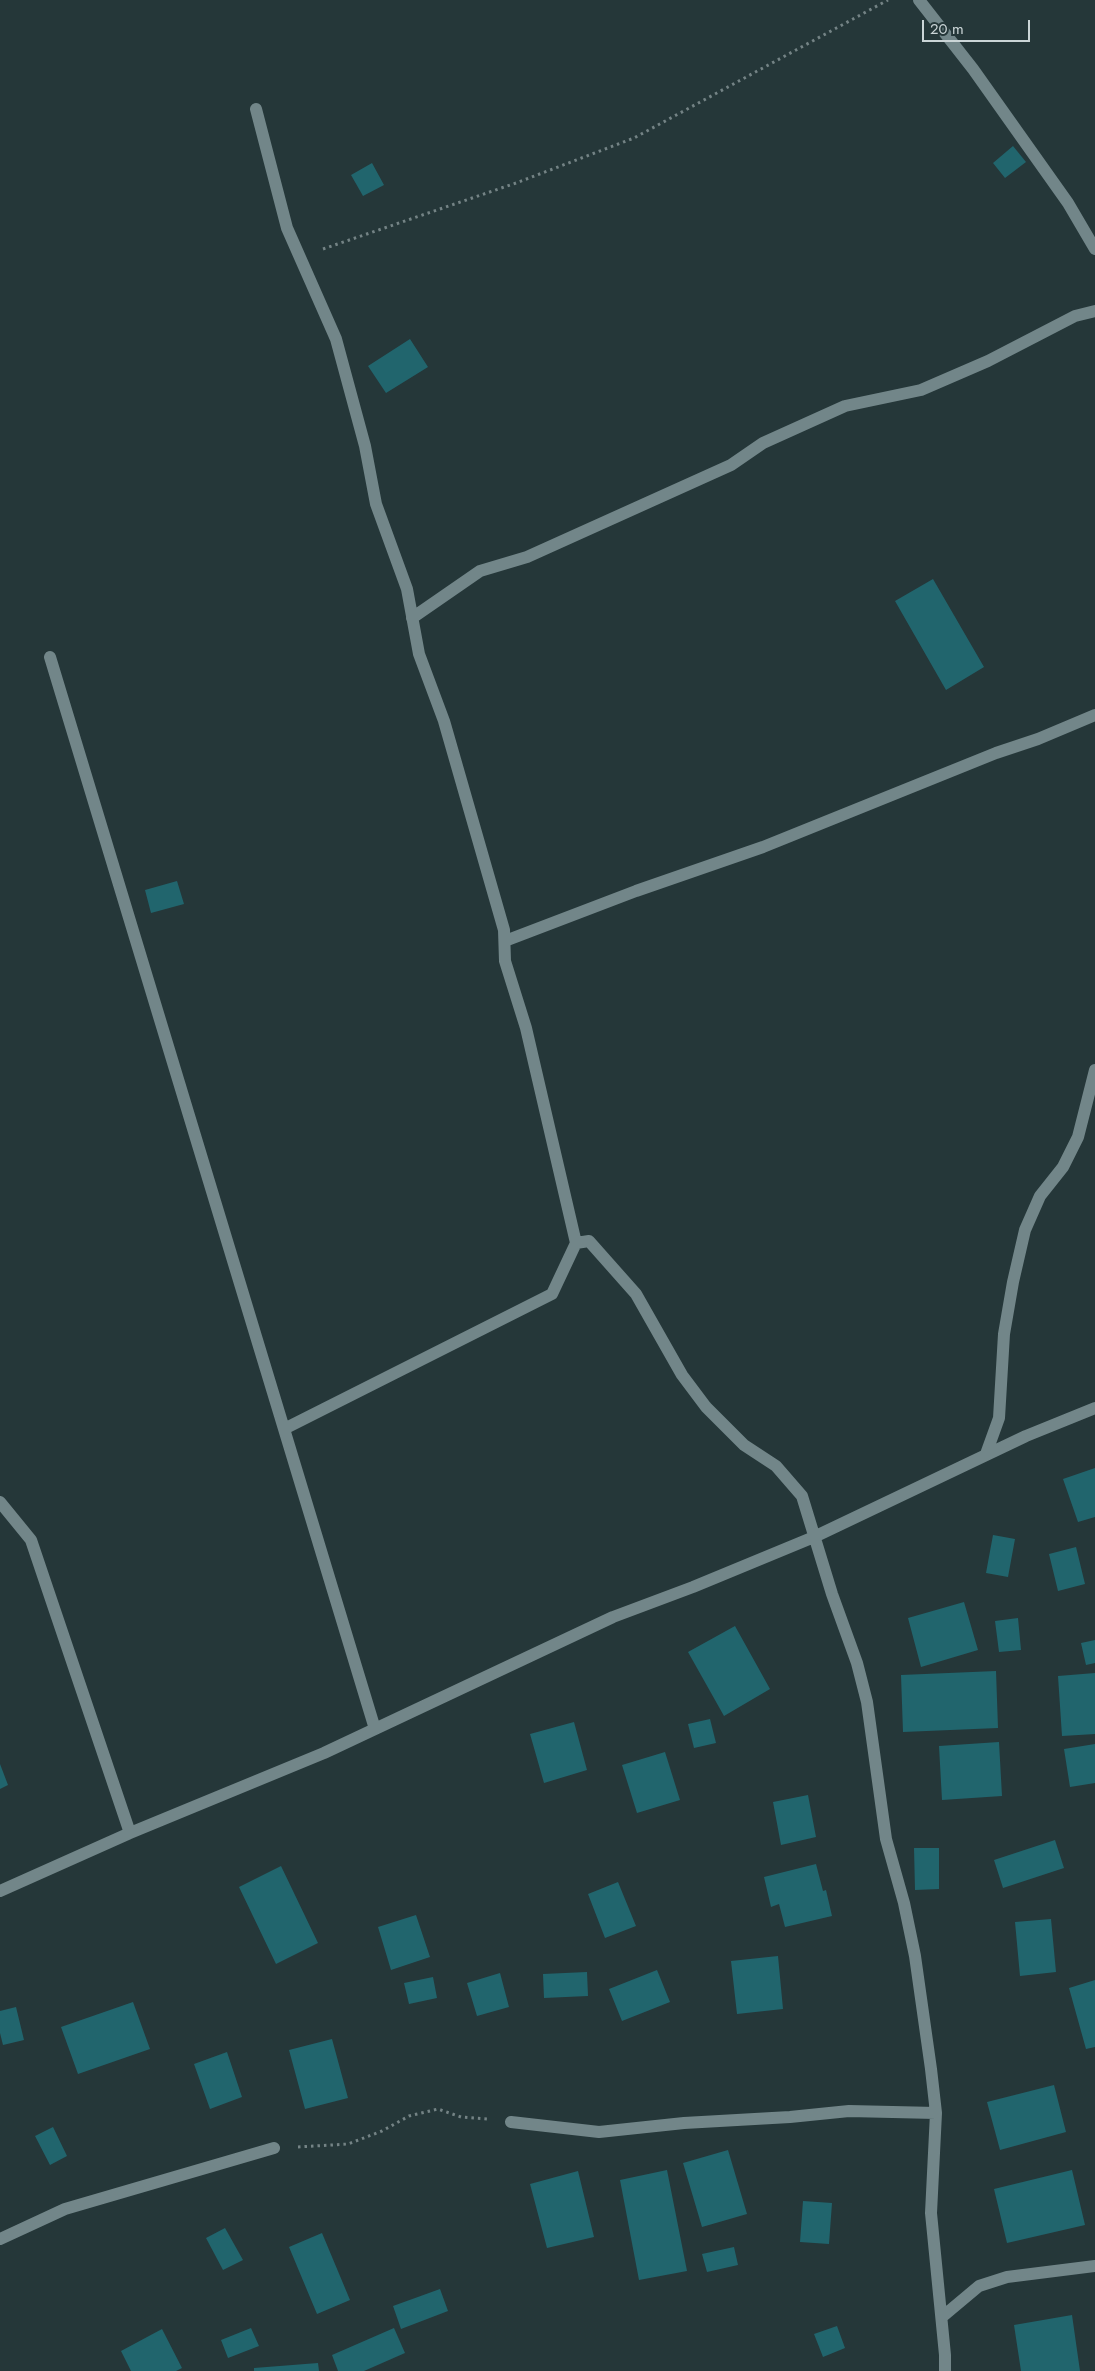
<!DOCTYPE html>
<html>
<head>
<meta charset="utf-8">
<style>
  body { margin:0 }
  #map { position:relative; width:1095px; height:2371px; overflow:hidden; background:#253739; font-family:Jost,sans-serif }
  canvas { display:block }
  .scale { position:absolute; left:922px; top:20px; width:108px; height:22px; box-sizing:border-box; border:2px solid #cbd5d7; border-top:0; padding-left:6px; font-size:15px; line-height:18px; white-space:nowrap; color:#cbd5d7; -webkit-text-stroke:4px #253739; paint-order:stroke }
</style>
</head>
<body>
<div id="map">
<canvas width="1095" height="2371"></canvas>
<div class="scale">20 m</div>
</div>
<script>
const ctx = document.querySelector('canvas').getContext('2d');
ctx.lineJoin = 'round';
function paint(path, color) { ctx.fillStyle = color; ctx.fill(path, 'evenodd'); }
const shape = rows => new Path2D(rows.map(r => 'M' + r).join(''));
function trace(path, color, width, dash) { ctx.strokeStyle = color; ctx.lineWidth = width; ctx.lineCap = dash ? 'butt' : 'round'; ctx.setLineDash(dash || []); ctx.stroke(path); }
paint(shape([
  [1013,146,1026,162,1005,178,993,163],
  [372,163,384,185,363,196,351,175],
  [410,339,428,367,386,393,368,366],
  [933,579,984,667,946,690,895,601],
  [177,881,184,904,151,913,145,890],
  [1095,1468,1095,1517,1078,1522,1063,1479],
  [993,1535,1015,1539,1008,1577,986,1573],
  [1076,1547,1085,1584,1058,1591,1049,1554],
  [964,1602,978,1650,921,1667,908,1618],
  [1018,1618,1021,1650,999,1652,995,1621],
  [735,1626,770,1689,724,1716,688,1652],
  [1095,1640,1095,1663,1086,1665,1081,1643],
  [996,1671,998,1728,903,1732,901,1675],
  [1095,1673,1095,1734,1062,1736,1058,1676],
  [710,1719,716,1743,694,1748,688,1724],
  [574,1722,587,1770,544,1783,530,1734],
  [999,1742,1002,1796,942,1800,939,1746],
  [1095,1744,1095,1783,1070,1787,1064,1749],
  [665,1752,680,1800,637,1813,622,1765],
  [0,1764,8,1785,0,1789],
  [808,1795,816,1837,781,1845,773,1802],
  [1055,1840,1064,1868,1003,1888,994,1860],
  [914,1848,939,1848,939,1889,915,1890],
  [816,1864,823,1891,826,1890,832,1916,785,1927,779,1904,771,1907,764,1877],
  [281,1866,318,1943,276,1964,239,1887],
  [618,1882,636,1926,605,1938,588,1894],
  [416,1915,430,1957,391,1970,378,1927],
  [1051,1919,1056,1972,1020,1976,1015,1922],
  [778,1956,783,2009,737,2014,731,1961],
  [657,1970,670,2002,622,2021,609,1989],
  [587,1972,588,1996,544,1998,543,1974],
  [500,1973,509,2007,477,2016,467,1983],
  [433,1977,437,1998,409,2004,404,1983],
  [1095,1980,1095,2047,1086,2049,1069,1988],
  [133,2002,150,2049,78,2074,61,2027],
  [16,2007,24,2040,3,2045,0,2033,0,2011],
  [332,2039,348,2098,305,2109,289,2050],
  [227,2052,242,2097,210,2109,194,2064],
  [1054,2085,1066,2132,1000,2150,987,2102],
  [53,2127,67,2156,50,2165,35,2136],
  [728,2150,747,2214,702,2227,683,2163],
  [667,2170,687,2271,639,2280,620,2180],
  [1072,2170,1085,2225,1007,2243,994,2189],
  [578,2171,594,2237,547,2248,530,2184],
  [803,2201,832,2203,829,2244,800,2242],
  [225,2228,243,2260,223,2270,206,2238],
  [322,2233,350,2300,317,2314,289,2247],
  [734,2247,738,2265,707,2272,702,2254],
  [440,2289,448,2311,401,2329,393,2306],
  [1072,2315,1080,2371,1021,2371,1014,2325],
  [837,2326,845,2348,823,2357,814,2334],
  [251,2328,259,2346,228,2358,221,2340],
  [394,2328,405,2353,364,2371,338,2371,332,2355],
  [162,2329,182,2368,176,2371,131,2371,121,2351],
  [318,2363,319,2371,254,2371,254,2368]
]), '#21656d');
trace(shape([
  [323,249,516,183,634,138,888,0],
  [298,2147,348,2144,382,2131,409,2116,438,2109,461,2117,488,2119]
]), '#748385', 3, [2.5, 4]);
trace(shape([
  [919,0,973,69,1068,203,1095,249],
  [256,109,287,228,336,339,365,446,376,504,407,589,419,654,444,721,504,930,505,961,526,1028,576,1243,552,1294,284,1429],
  [412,618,480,571,527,557,731,465,763,443,845,406,921,390,988,361,1075,316,1095,311],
  [50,657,375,1729],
  [505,941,636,891,763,847,996,753,1038,739,1095,715],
  [576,1243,589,1241,636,1294,682,1375,706,1407,744,1445,776,1466,802,1496,832,1594,857,1663,867,1702,886,1839,904,1903,915,1956,931,2069,936,2113,931,2213,945,2355,945,2371],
  [986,1454,999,1418,1004,1334,1013,1282,1025,1230,1040,1196,1063,1167,1078,1137,1095,1070],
  [0,1502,31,1540,130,1833],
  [0,1891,130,1833,324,1753,613,1617,693,1587,814,1537,1026,1436,1095,1408],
  [511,2122,599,2132,684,2123,790,2117,849,2111,936,2113],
  [0,2239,65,2209,274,2148],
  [942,2317,979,2286,1007,2277,1095,2266]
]), '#728689', 12);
</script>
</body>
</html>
